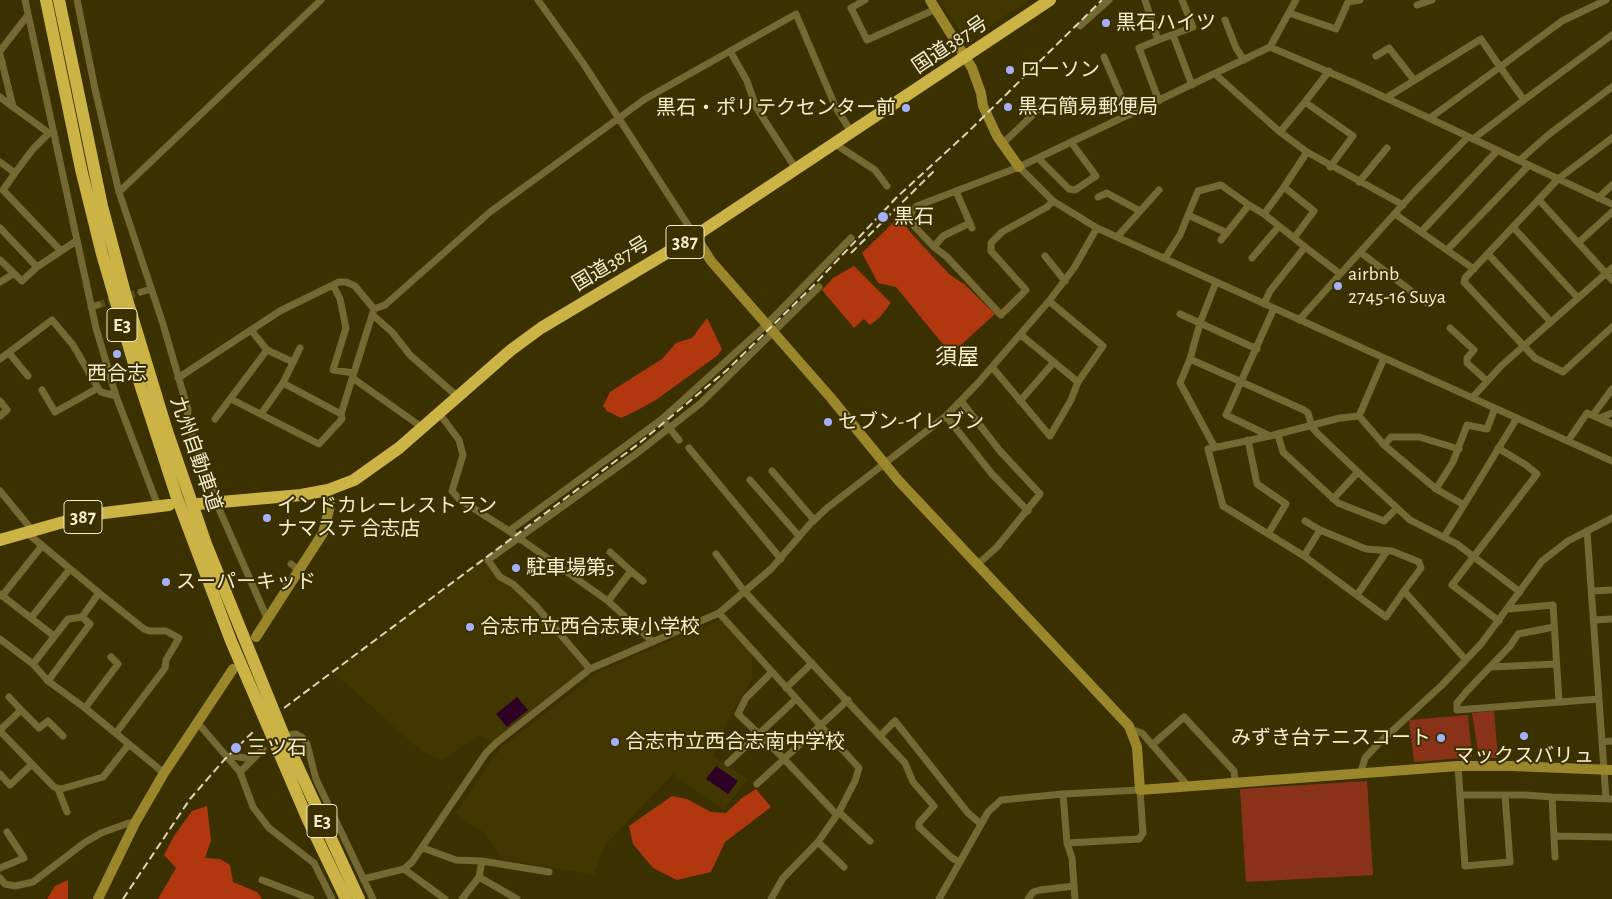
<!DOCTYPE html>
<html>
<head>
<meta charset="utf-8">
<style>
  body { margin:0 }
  canvas { display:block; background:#3a3000 }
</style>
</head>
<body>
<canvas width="1612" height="899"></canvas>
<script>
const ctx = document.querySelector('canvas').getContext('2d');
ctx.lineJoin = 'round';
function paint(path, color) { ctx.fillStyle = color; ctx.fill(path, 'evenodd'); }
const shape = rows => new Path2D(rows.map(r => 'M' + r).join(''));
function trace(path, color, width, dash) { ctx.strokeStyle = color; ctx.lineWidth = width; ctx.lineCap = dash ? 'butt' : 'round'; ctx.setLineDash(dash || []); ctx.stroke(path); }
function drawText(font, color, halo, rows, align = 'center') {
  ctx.font = font + ' "Alegreya Sans","Noto Sans JP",sans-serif'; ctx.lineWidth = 4; ctx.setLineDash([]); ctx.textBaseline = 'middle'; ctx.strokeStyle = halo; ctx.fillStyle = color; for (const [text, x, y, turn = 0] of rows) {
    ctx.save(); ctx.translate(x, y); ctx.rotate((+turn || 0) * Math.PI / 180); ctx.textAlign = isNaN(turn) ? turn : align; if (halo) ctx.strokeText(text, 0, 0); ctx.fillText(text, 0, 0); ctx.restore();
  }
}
paint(shape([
  [939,0,1029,0,975,36,960,31],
  [485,559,499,580,511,586,585,668,492,743,478,735,443,760,424,753,332,671],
  [721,619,752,654,752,679,721,734,724,736,713,756,747,779,724,810,673,774,605,845,594,875,502,859,486,834,455,813,501,748,598,672]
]), '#433700');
paint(shape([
  [1494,711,1498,758,1479,758,1472,713],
  [1468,715,1472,757,1414,762,1409,720],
  [1367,781,1373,875,1246,882,1240,789]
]), '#8a3218');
paint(shape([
  [899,217,911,233,949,274,964,284,995,314,951,354,896,287,878,283,862,253],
  [854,266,891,303,880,317,870,325,864,319,854,328,822,290,833,278],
  [707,318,722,349,718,355,656,400,634,412,621,418,607,411,603,406,610,392,662,359,676,343,692,338],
  [756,789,771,807,725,842,711,872,677,880,653,868,633,844,629,826,672,796,687,799,711,812,726,813,742,798],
  [207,806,211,840,205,858,220,859,230,865,233,882,257,892,262,899,158,899,176,868,164,855,174,836,192,811],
  [68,880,68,899,47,899,55,886]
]), '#b0370e');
paint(shape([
  [517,697,528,710,507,727,496,714],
  [716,766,738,781,728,794,706,779]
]), '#2e0026');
trace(shape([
  [98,305,141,292]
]), '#564c1f', 7, [7, 3.5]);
trace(shape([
  [25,0,96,328,116,396,158,506],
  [77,0,95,89,119,192,163,324,188,410,187,420,216,502,267,618],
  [538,0,583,63,695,236],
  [865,0,851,8,867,40,936,9],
  [1145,0,1158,40,1193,27,1182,0],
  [1417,5,1432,0],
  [1289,13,1336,29,1348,2,1360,0],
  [1225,20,1236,48,1244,60],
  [1080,26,1109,0],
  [1173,35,1192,85],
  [1158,40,1139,48,1159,101],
  [1270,47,1296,0],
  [0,51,28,15],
  [730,51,747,81,756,107,796,169],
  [0,54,13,107,49,133,54,133],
  [1376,56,1389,48,1414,80],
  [1104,57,1129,115],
  [1329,71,1305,102,1353,136,1330,167],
  [1215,74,1280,132],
  [0,97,13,107],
  [1386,98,1481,39,1500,67,1562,21,1606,0],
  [1305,102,1280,132,1307,152],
  [1430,118,1500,67,1524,100,1612,35],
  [1612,138,1558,179,1465,278,1464,282,1535,358,1563,372,1612,327],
  [1473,139,1524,100],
  [835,144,875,170,887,186],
  [1002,144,1039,109],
  [1038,158,1069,189,1075,190,1096,176,1071,142],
  [1520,160,1548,135,1612,87],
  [0,162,15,173,33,149,49,133],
  [1019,167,1053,201,1097,228,1612,461],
  [15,173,3,190,61,251,76,241],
  [1359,182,1387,148],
  [956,191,972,228],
  [119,192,321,0],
  [1098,197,1107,193,1140,211],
  [1598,198,1612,185],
  [1539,200,1612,280],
  [1053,201,1047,207,1002,232,991,243,991,251,1026,290,1001,315,947,257,934,247,915,227,910,218,912,211,917,206,1019,167,1270,47,1352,82,1612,204],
  [1395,214,1474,269],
  [1279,226,1264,214,1284,187],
  [1513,227,1578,298],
  [0,228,37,267],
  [1421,232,1497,151],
  [1227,233,1188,215,1198,191,1221,185,1249,205],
  [1117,237,1159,190],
  [1221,240,1249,205,1264,214],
  [1579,242,1612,212],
  [934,247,943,236,970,223],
  [1305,247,1294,238,1314,211,1284,187,1307,152,1403,205],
  [1447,250,1529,165],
  [1360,252,1427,303],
  [1488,254,1551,322],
  [1045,256,1065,281],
  [1165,258,1180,235,1188,215],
  [1252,258,1279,226,1294,238],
  [0,260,22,281,37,267,61,251],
  [0,282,13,274],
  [333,285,340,299,346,328,333,370,354,373],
  [141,292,151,289],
  [1264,304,1270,291,1305,247,1339,273],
  [91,307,98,305],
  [1274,308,1226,415,1270,436,1340,418,1359,416,1384,358],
  [1180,314,1257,349],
  [374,316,392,332,410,355,458,397],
  [1299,320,1415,191,1468,137],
  [1450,328,1474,350,1467,358,1467,363,1487,381],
  [251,330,267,350,293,362],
  [1021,335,1078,382],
  [9,353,28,376],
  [0,359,52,320,73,345,98,388,101,392,116,396],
  [1190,359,1304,410,1308,413,1312,427,1317,433,1358,472],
  [992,367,1050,436,1071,400,1078,382,1103,346,1049,301],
  [178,378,280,311,339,282,346,282,355,286,374,309],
  [354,379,423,428],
  [283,383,300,348],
  [42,390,55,412,98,388],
  [1472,398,1501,366,1612,268],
  [231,399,319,444,342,419,341,414],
  [0,401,7,410,0,416],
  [961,401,1000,451,1040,494,997,547,978,564],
  [1020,401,1054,362],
  [439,413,459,440,463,455,452,491,459,499,509,531,608,601,653,642],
  [261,414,283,383,341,414,374,309,385,305,490,212,645,99,796,14,836,108,852,133],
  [1593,415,1612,389],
  [946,416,992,474,1028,511],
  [1359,416,1384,445,1391,437,1419,437,1459,449],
  [1600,418,1612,413],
  [215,419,267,350],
  [662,419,679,440],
  [1278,435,1283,452,1338,503,1384,521,1397,508],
  [1270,436,1208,449,1223,506,1304,556,1386,617,1404,591],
  [1248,440,1257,484,1286,504,1268,534],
  [1568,441,1587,413,1612,424],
  [1384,445,1436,489,1464,505,1444,537],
  [1214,446,1180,383,1190,359,1200,323,1216,282],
  [689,448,781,559],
  [1498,448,1526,465,1537,474,1452,585,1499,621],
  [772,471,814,520],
  [750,480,799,536],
  [1436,489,1453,462,1467,425,1487,429,1495,408],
  [0,491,32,530],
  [1333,499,1358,472,1410,520,1457,544,1520,592],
  [1464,505,1517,418],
  [1320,530,1366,549,1392,551,1419,562,1421,568,1404,591,1466,660],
  [509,531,662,419,766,325,851,238],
  [26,532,99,593,82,617,68,619,33,664,48,681,85,708,164,773],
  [716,554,744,591,905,763,913,782,934,806,919,823,919,827,952,858,960,862],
  [1304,556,1320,530,1305,521],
  [291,564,299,570],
  [631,571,643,581],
  [1592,591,1612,590],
  [99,593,144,629,149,631,166,631,179,638,166,660,165,668,116,733],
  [0,594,54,636],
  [1357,595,1387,551],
  [2,596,41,547],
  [608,601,631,571,610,552],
  [1509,609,1553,605,1559,702],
  [719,613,859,768,855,781,839,812,818,842,783,878,771,899],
  [31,618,69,570],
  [1594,620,1612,619],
  [1554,627,1518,634,1510,646,1467,691,1457,703,1457,710,1599,699,1587,531],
  [0,639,33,664],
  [1491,667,1556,664],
  [590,669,536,606,513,584,500,577,488,560,636,454,701,403,819,287],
  [48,681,90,624,82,617],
  [786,688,812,663],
  [9,697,21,710],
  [1599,699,1606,799],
  [85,708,118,664,111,657],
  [197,722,240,772,253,807,269,828,314,863,332,899],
  [1130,729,1142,733,1188,786],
  [0,730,21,710,39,728,48,721,63,736],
  [0,731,54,787,61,789,103,777,129,744],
  [289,735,296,734,303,738,307,744,316,779,373,899],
  [881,735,895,721,968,813,981,824],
  [1602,742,1612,741],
  [1152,745,1184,717,1234,771,1235,782],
  [230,759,233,756,252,759],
  [728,763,759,734,738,714,746,698,771,673],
  [1458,766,1465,866,1510,862,1505,795],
  [240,772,263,749],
  [1361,772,1365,758,1378,744,1442,685,1481,644,1542,561,1568,541,1612,518],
  [0,774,10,785,32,764],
  [757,784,784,759,759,734,796,699],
  [58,789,67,812],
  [1063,794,1067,843,1072,858,1075,899],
  [1460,795,1525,795,1552,797,1555,857],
  [1552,797,1612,799],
  [839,812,870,841],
  [837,815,784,759,848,700],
  [1554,836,1612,837],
  [818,842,844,867],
  [423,848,456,860,482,861,479,877,462,899],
  [482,861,549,872],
  [0,868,24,858,7,832],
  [404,869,445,899],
  [479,877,517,899],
  [0,878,5,884,15,886,33,882,84,843,101,833,129,823,135,823],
  [363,879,404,869,412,862,486,753,496,743,590,669,719,613,771,569,810,524,827,508,946,416,978,383,1049,301,1074,268,1097,228],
  [262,880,311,899],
  [939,899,988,812,1001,800,1063,794,1140,790,1143,833,1139,839,1067,843],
  [1028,899,1033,892,1040,890,1074,886]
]), '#746833', 7);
trace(shape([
  [930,0,972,68,981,93,983,106,997,136,1019,167],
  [695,236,711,261,831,398,898,480,1129,726,1137,747,1140,790,1458,766,1512,766,1612,770],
  [256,637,323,533,330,506,328,490],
  [98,899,135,823,164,773,233,669]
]), '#9a862b', 10);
trace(shape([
  [46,0,81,169,102,254,139,381,177,498,231,641,308,820,346,899],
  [59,0,102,206,125,293,167,431,206,544,286,741,359,899],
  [198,504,301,495,328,490,354,480,399,448,511,350,541,328,695,236,1050,0],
  [0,540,88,515,169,505]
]), '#cbb345', 12);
trace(shape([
  [851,253,936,169],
  [284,708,637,445,727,370,813,286,897,197,967,133,1102,0],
  [123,899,190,799,225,759,254,731]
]), '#ddd5b5', 2, [8, 4]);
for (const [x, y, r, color] of [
  [1106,23,5,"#a5b1fc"],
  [1010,70,5,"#a5b1fc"],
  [1008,107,5,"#a5b1fc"],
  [906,108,5,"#a5b1fc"],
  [883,217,6,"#a5b1fc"],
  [1338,286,5,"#a5b1fc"],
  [117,354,5,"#a5b1fc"],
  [828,422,5,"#a5b1fc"],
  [267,518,5,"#a5b1fc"],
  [516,568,5,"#a5b1fc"],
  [166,582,5,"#a5b1fc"],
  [470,627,5,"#a5b1fc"],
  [1524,736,5,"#a5b1fc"],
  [1441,738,5,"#a5b1fc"],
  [615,742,5,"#a5b1fc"],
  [236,748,6,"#a5b1fc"]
]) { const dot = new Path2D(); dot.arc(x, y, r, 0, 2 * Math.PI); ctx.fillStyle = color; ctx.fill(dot); trace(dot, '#3a3000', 2); }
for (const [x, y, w] of [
  [685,242,38],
  [122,325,30],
  [83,517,38],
  [322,821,30]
]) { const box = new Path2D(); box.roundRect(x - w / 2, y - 16.5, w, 33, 4); ctx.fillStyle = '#3a3000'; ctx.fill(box); trace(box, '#f4edcf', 1); }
drawText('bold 19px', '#f4edcf', null, [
  ["387",685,242],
  ["E3",122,325],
  ["387",83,517],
  ["E3",322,821]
]);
drawText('20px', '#f4edcf', '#3a3000', [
  ["黒石ハイツ",1116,23],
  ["ローソン",1020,70],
  ["黒石簡易郵便局",1018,107],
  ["黒石・ポリテクセンター前",896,108,"right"],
  ["黒石",894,217],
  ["airbnb",1348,274],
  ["2745-16 Suya",1348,297],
  ["西合志",117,374,"center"],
  ["セブン-イレブン",838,422],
  ["インドカレーレストラン",277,506],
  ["ナマステ 合志店",277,529],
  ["駐車場第5",526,568],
  ["スーパーキッド",176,582],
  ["合志市立西合志東小学校",480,627],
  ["みずき台テニスコート",1431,738,"right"],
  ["合志市立西合志南中学校",625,742],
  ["三ツ石",247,748],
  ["マックスバリュ",1524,756,"center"]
], 'left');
drawText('20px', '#f4edcf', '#3a3000', [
  ["国道387号",950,45,-34],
  ["国道387号",611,264,-31],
  ["九州自動車道",196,454,71]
]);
drawText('22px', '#f4edcf', '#3a3000', [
  ["須屋",957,357]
]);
</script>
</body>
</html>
